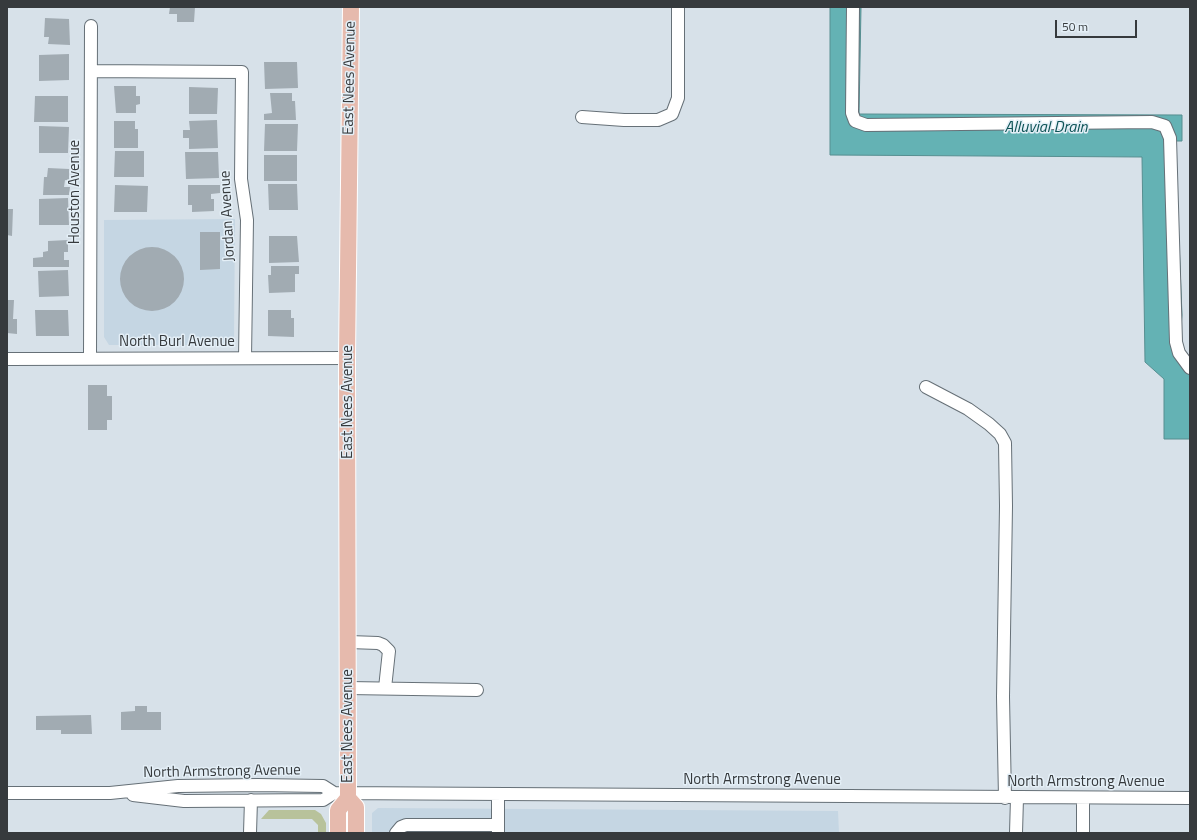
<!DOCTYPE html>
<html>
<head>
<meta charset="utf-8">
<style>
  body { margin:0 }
  #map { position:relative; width:1197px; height:840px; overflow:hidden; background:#d7e1e9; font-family:"Titillium Web",sans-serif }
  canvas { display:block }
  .frame { position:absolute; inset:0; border:8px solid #363a3d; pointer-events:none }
  .scale { position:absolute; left:1055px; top:20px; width:82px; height:18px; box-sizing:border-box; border:2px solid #363a3d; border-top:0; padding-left:5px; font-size:12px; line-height:14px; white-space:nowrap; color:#363a3d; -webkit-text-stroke:3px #e4eff7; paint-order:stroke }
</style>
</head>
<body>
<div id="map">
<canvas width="1197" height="840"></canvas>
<div class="frame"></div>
<div class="scale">50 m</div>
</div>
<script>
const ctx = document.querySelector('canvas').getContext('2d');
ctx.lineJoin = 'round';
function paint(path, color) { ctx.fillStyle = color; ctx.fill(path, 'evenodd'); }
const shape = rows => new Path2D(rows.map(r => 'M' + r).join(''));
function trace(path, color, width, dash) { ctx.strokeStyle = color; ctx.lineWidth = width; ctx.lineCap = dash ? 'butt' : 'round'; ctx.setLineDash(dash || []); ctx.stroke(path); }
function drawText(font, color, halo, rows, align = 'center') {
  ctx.font = font + ' "Titillium Web",sans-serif'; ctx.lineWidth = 3; ctx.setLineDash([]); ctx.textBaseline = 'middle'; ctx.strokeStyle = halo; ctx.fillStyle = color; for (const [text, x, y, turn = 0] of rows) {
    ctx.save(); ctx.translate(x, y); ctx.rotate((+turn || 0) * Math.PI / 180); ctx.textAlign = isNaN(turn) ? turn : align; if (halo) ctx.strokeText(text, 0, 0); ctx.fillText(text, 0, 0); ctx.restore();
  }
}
paint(shape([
  [235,219,234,338,227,345,109,345,104,337,104,220],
  [378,808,838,811,839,833,372,833,372,813]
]), '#c5d6e3');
paint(shape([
  [269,810,315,810,321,814,326,823,326,833,318,833,318,825,312,819,261,819]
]), '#b8c29b');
const water = shape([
  [830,7,861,7,859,114,1182,115,1182,141,1173,141,1174,211,1179,242,1182,315,1179,351,1190,363,1190,439,1164,439,1164,379,1145,362,1142,157,830,155,830,7]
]);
paint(water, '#64b2b4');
trace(water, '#568e90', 1);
paint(shape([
  [170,7,195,7,194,22,177,22,177,14,169,14],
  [45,18,69,19,70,45,48,44,49,37,44,37],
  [69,54,69,80,39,81,39,55],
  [264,62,297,62,298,88,265,89],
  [114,86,136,86,136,96,140,96,140,104,136,105,136,113,116,113],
  [189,87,218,88,217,114,189,114],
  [270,93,292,93,292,101,295,101,296,120,264,120,264,114,272,113],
  [35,96,68,96,68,122,34,122],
  [217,120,218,148,189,149,189,138,183,138,183,130,190,130,189,121],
  [114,121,135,121,135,129,138,129,138,148,114,148],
  [265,124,298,124,297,151,264,151],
  [39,126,69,127,68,153,39,153],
  [115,151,144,151,144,177,114,177],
  [185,152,218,152,219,178,186,179],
  [264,155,297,155,297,181,264,181],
  [48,168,69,169,69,181,65,180,64,187,70,187,69,195,43,195,44,177,47,177],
  [268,184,297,184,298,210,269,210],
  [115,185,148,186,147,212,114,212],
  [188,185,220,185,220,193,211,194,211,199,214,199,214,211,192,212,192,205,188,205],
  [68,198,69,225,39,225,39,199],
  [7,209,13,209,12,236,7,235],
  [200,232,220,232,220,269,200,270],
  [269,236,297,236,299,262,269,263],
  [68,240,68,252,64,252,64,260,69,260,69,267,33,267,33,258,43,257,43,252,48,251,48,241],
  '120 279a32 32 0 1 1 64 0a32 32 0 1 1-64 0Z',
  [271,266,299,266,299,274,295,274,295,292,269,293,268,275,271,275],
  [68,270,69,296,39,297,38,271],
  [7,300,14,300,13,319,17,319,17,334,7,333],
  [35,310,68,310,69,336,36,336],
  [268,310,291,310,291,318,294,318,294,337,268,336],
  [88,385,107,385,107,396,112,396,112,420,107,420,107,430,88,430],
  [135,706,147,706,147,712,161,712,161,730,121,730,121,712,135,711],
  [91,715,92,734,61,734,61,730,36,730,36,716]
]), '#a1abb2');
const minor = shape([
  [853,7,852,113,855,121,866,125,1152,122,1165,126,1170,138,1176,342,1179,353,1190,368],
  [91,71,242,72,241,179,247,220,245,358],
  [582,117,624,120,658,120,672,114,678,98,678,7],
  [90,358,91,26],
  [7,359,347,358],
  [926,387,968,409,989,424,1000,434,1005,443,1006,506,1003,697,1005,798],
  [349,642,378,643,383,645,389,651,385,688],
  [348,688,477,690],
  [7,793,110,793,178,786,258,785,323,786,334,793,1190,798],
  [133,795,184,801,323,800,334,793],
  [498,795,498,832],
  [250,833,251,800],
  [396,833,401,827,406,825,498,825],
  [1016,833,1017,798],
  [1083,833,1083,798]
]);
const major = shape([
  [348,798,356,807,356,833],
  [338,833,338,810,348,798,347,358,351,7]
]);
trace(minor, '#667077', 14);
trace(major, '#fff', 18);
trace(minor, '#fff', 12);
trace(major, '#e6baad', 16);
drawText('15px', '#363a3d', '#e4eff7', [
  ["East Nees Avenue",350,78,-89],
  ["Houston Avenue",75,192,-90],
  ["Jordan Avenue",228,216,-93],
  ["North Burl Avenue",177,342],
  ["East Nees Avenue",348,402,-90],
  ["East Nees Avenue",348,726,-90],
  ["North Armstrong Avenue",222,772,-1],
  ["North Armstrong Avenue",762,780],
  ["North Armstrong Avenue",1086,782]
]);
drawText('italic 16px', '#0d5356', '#e4eff7', [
  ["Alluvial Drain",1046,128]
]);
</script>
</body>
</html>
